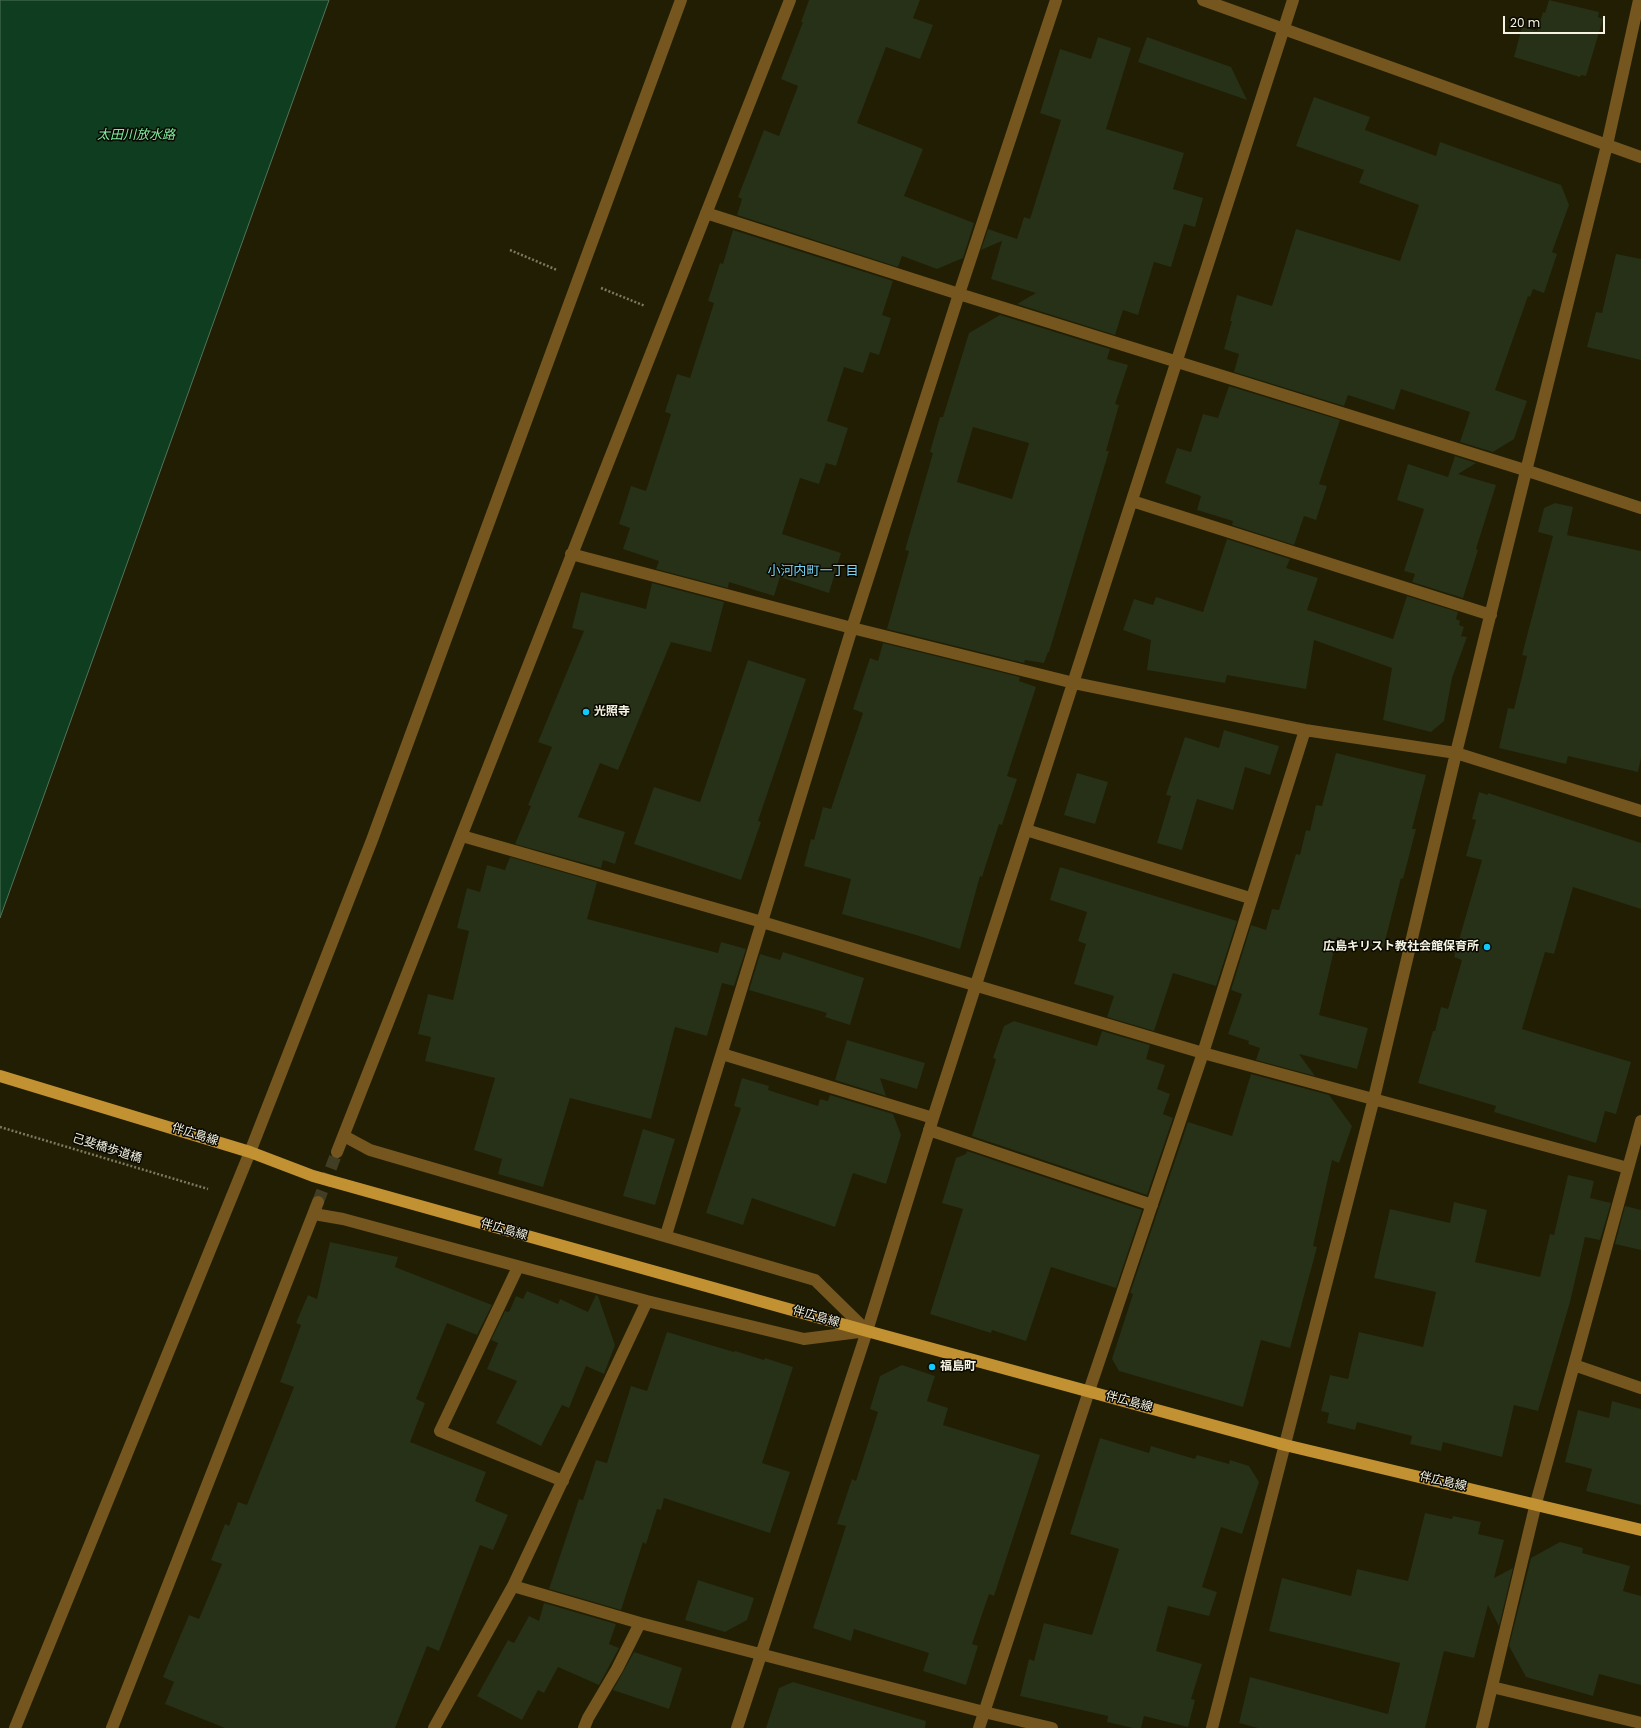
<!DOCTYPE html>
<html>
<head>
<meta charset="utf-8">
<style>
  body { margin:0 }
  #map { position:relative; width:1641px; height:1728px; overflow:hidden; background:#211e03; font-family:Poppins,sans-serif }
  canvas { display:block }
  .scale { position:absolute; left:1503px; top:16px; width:102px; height:18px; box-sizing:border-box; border:2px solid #f5f4e3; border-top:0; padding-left:5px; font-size:12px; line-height:14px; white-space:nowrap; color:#f5f4e3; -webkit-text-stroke:3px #090801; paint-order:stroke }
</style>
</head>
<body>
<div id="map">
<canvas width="1641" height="1728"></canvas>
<div class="scale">20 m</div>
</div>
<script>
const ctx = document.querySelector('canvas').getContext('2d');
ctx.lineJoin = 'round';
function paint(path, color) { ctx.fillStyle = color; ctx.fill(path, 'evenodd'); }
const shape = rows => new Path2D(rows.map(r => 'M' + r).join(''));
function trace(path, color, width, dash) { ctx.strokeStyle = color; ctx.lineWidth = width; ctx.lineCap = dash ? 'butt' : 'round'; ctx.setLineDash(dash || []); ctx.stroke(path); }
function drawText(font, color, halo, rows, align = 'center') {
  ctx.font = font + ' Poppins,"Noto Sans JP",sans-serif'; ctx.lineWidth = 3; ctx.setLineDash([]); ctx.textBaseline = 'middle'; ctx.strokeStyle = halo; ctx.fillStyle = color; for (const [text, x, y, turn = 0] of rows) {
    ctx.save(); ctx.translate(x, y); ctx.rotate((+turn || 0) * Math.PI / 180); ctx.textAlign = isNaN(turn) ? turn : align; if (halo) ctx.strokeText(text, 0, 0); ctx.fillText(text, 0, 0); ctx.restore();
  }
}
const water = shape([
  [0,0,329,0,0,918,0,0]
]);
paint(water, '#0e3d1f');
trace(water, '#53745a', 1);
paint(shape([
  [809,0,920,0,913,18,933,25,920,59,886,47,857,123,923,149,904,196,974,223,963,258,937,269,902,256,898,267,737,215,742,199,738,197,764,130,779,136,798,86,781,79,803,22,801,22],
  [1549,0,1599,12,1598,17,1603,19,1586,76,1581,75,1580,77,1514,57,1522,27,1537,31,1543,12,1545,13],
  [1098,37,1131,48,1106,129,1184,153,1173,189,1203,198,1195,227,1184,224,1171,267,1154,262,1138,315,1123,310,1115,335,1017,304,1036,293,991,279,1002,241,981,250,988,229,1017,239,1024,217,1030,219,1061,120,1040,113,1060,49,1091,59],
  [1147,37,1231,67,1247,100,1138,62],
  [1314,97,1370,117,1365,130,1436,156,1440,142,1561,185,1569,205,1552,252,1557,254,1544,293,1533,289,1530,297,1528,296,1495,390,1527,401,1514,439,1493,452,1460,442,1470,412,1401,389,1394,410,1348,395,1344,406,1234,372,1239,354,1224,349,1232,321,1230,321,1237,295,1272,306,1296,229,1400,261,1419,205,1359,183,1364,170,1296,146],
  [733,230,893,281,882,315,891,318,879,355,870,352,863,373,844,367,827,421,848,428,836,466,826,463,819,484,800,478,782,534,841,553,829,593,780,577,774,596,729,582,728,588,656,569,659,561,623,549,630,528,619,524,631,486,646,491,671,414,665,412,677,374,690,378,714,303,708,301,720,263,723,264],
  [1616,254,1641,259,1641,360,1587,347,1596,312,1602,313],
  [1000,315,1110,349,1107,359,1128,365,1115,404,1119,405,1106,451,1109,451,1049,652,1048,652,1044,663,1025,660,1024,663,887,629,909,551,905,550,933,453,930,452,940,417,943,417,969,333],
  [973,427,1029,443,1012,499,957,482],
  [1229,386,1340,420,1319,484,1327,486,1316,520,1304,516,1294,545,1232,525,1233,521,1197,510,1201,496,1165,483,1177,448,1191,452,1203,414,1218,418],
  [1455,456,1476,463,1458,474,1496,485,1476,549,1478,550,1463,598,1412,582,1415,574,1404,571,1424,509,1397,500,1408,464,1448,477],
  [1555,503,1573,507,1567,535,1641,551,1641,758,1638,772,1568,756,1566,764,1499,748,1508,708,1514,709,1527,656,1522,655,1553,536,1538,532,1544,508],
  [1227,539,1290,559,1286,568,1318,578,1307,610,1393,639,1407,596,1458,612,1456,619,1460,621,1459,625,1464,627,1461,636,1467,637,1452,678,1444,721,1431,732,1383,720,1392,668,1314,640,1306,689,1227,675,1225,683,1147,670,1151,640,1123,630,1134,599,1153,605,1156,597,1203,612],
  [652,583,724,602,711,652,671,642,618,770,600,763,578,817,625,832,615,864,603,860,601,868,515,844,531,806,528,805,552,747,538,742,584,631,572,628,581,592,646,609],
  [883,643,1020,677,1019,681,1036,687,1007,776,1017,779,1002,825,999,824,982,877,980,876,960,949,916,935,842,914,851,879,804,866,811,839,814,840,823,807,831,809,863,713,853,709,870,658,878,661],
  [748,660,806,679,758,821,761,822,741,880,634,844,654,787,700,802],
  [1224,730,1279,746,1270,775,1245,767,1233,810,1197,799,1182,850,1157,843,1171,796,1166,795,1185,737,1219,748],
  [1336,753,1426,775,1412,829,1416,829,1403,879,1401,878,1383,949,1337,937,1319,1015,1368,1028,1357,1069,1299,1054,1315,1076,1256,1060,1260,1048,1248,1044,1249,1041,1228,1034,1242,994,1231,990,1251,925,1266,930,1272,909,1279,910,1296,854,1300,855,1306,830,1310,831,1316,805,1322,806],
  [1077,773,1108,782,1095,824,1064,815],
  [1479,792,1488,795,1488,793,1641,843,1641,909,1573,887,1554,954,1545,952,1522,1029,1631,1062,1616,1114,1605,1111,1596,1143,1494,1112,1496,1106,1418,1083,1433,1031,1435,1031,1441,1007,1448,1009,1462,960,1454,957,1482,860,1466,856,1476,820,1472,819],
  [510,857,597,882,587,919,718,953,721,942,746,949,734,986,722,983,707,1036,675,1027,651,1119,570,1098,543,1187,498,1174,502,1159,474,1150,495,1078,425,1061,431,1037,418,1034,428,994,453,1000,469,931,457,928,467,888,480,892,487,865,505,870],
  [1060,867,1237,921,1216,986,1173,973,1154,1031,1107,1017,1114,996,1074,984,1086,944,1078,941,1087,912,1050,900],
  [783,952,864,978,850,1025,825,1017,827,1013,749,990,760,954,780,960],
  [1014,1021,1097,1046,1102,1031,1150,1045,1146,1059,1165,1065,1157,1089,1170,1094,1163,1114,1173,1118,1147,1195,972,1136,996,1059,993,1058,1004,1026],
  [847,1040,925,1063,917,1089,880,1078,886,1096,835,1080],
  [1251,1074,1329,1095,1352,1126,1339,1163,1332,1160,1313,1246,1317,1247,1290,1348,1261,1340,1243,1407,1119,1371,1112,1359,1133,1294,1130,1293,1188,1122,1232,1136],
  [742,1078,769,1086,768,1090,818,1106,820,1099,828,1101,830,1095,893,1114,901,1135,886,1184,853,1173,835,1227,752,1198,743,1225,706,1213,741,1108,734,1106],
  [643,1129,675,1139,655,1205,623,1196],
  [967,1151,1142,1210,1116,1288,1051,1267,1026,1341,992,1330,991,1333,930,1314,963,1209,942,1203,956,1158,966,1154],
  [1568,1175,1594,1181,1590,1198,1611,1203,1600,1240,1585,1237,1570,1302,1538,1411,1514,1405,1502,1457,1443,1442,1441,1451,1410,1444,1412,1436,1357,1422,1355,1430,1327,1423,1329,1413,1321,1411,1330,1375,1348,1379,1359,1332,1423,1347,1436,1292,1374,1278,1390,1209,1450,1223,1454,1202,1487,1210,1475,1262,1540,1277,1550,1234,1554,1235],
  [1625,1206,1641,1210,1641,1250,1615,1244],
  [330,1242,398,1257,395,1267,492,1305,477,1335,447,1323,416,1399,425,1403,410,1442,486,1472,475,1501,508,1515,493,1550,480,1545,439,1651,427,1646,395,1728,225,1728,165,1704,174,1682,163,1677,189,1615,199,1619,222,1564,211,1560,225,1524,229,1526,238,1502,247,1505,294,1387,280,1382,301,1325,296,1323,308,1295,317,1299],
  [527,1291,558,1304,560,1299,588,1312,596,1295,598,1296,615,1345,604,1374,586,1366,569,1408,562,1405,541,1446,496,1423,517,1381,487,1369,498,1343,491,1340,505,1311,509,1312,516,1296,523,1299],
  [667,1332,734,1352,735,1351,764,1360,765,1358,793,1367,762,1463,790,1472,770,1533,664,1498,661,1510,657,1509,646,1544,643,1542,621,1610,549,1589,579,1499,583,1500,596,1460,607,1463,631,1386,647,1391],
  [902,1365,935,1376,927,1401,948,1408,943,1425,1040,1455,994,1596,989,1594,972,1644,978,1646,966,1685,923,1671,929,1653,854,1629,851,1641,813,1628,846,1526,837,1524,852,1479,856,1481,878,1412,870,1409,880,1376],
  [1612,1401,1641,1409,1641,1505,1586,1491,1592,1469,1565,1462,1578,1410,1609,1418],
  [1100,1438,1149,1453,1151,1446,1195,1459,1197,1455,1229,1464,1230,1460,1249,1466,1259,1482,1242,1534,1221,1527,1202,1587,1217,1592,1209,1616,1168,1606,1156,1651,1202,1664,1191,1699,1195,1700,1188,1727,1144,1716,1141,1728,1133,1728,1107,1722,1108,1716,1020,1696,1029,1659,1034,1661,1044,1623,1092,1635,1119,1549,1070,1534],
  [1425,1513,1452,1519,1453,1516,1481,1522,1478,1534,1504,1540,1494,1578,1513,1568,1499,1626,1488,1605,1474,1658,1444,1651,1425,1728,1258,1728,1239,1723,1250,1677,1388,1714,1400,1663,1269,1631,1282,1578,1351,1596,1357,1569,1408,1581],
  [1560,1542,1583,1548,1582,1553,1630,1566,1623,1591,1641,1596,1641,1685,1599,1674,1593,1696,1526,1677,1509,1646,1531,1558],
  [698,1580,754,1598,747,1620,725,1632,685,1620],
  [544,1603,616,1624,609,1644,619,1648,599,1685,558,1667,544,1693,538,1690,522,1720,477,1696,508,1640,514,1643,529,1616,539,1621],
  [634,1652,682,1668,669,1709,613,1690],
  [793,1682,926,1721,925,1728,766,1728,779,1688]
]), '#263118');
trace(shape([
  [318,1202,337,1152]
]), '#413e25', 12, [12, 6]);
trace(shape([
  [510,250,557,270],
  [601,288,645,306],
  [0,1127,208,1189]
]), '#7b7962', 2.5, [2, 2]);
trace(shape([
  [1203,0,1641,157],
  [706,213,959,294,1528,471,1641,508],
  [1132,501,1491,615],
  [571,554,852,628,1074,683,1305,730,1456,753,1641,811],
  [1026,830,1250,898],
  [462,836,762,922,1203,1053,1628,1168],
  [722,1054,933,1118],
  [929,1130,1152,1205],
  [337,1152,790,0],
  [314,1214,343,1219,647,1301,804,1339,867,1331,815,1280,370,1150,344,1136],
  [666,1235,852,628,959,294,1056,0],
  [518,1267,440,1431,563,1481],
  [1574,1365,1641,1388],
  [513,1586,640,1623,984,1712,1052,1728],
  [1492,1687,1641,1723],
  [15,1728,250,1152,372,840,681,0],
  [112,1728,318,1202],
  [434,1728,513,1586,647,1301],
  [584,1728,588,1718,617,1669,640,1623],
  [737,1728,867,1331,933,1118,1293,0],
  [979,1728,1089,1391,1203,1053,1305,730],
  [1212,1728,1374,1098,1456,753,1607,145,1639,0],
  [1482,1728,1536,1503,1641,1121]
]), '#74561e', 12);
trace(shape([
  [0,1076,250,1152,313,1176,867,1331,1285,1445,1641,1530]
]), '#c29132', 12);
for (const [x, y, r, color] of [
  [586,712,4,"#0fcafa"],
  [1487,947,4,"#0fcafa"],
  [932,1367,4,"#0fcafa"]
]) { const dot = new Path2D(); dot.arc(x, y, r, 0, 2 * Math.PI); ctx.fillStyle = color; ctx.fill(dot); trace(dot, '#090801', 1.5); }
drawText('bold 12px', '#f5f4e3', '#090801', [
  ["光照寺",594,712],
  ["広島キリスト教社会館保育所",1479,947,"right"],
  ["福島町",940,1367]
], 'left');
drawText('12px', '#f5f4e3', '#090801', [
  ["伴広島線",195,1135,17],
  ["己斐橋歩道橋",107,1149,17],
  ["伴広島線",504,1230,16],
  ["伴広島線",816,1317,16],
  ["伴広島線",1129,1402,15],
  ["伴広島線",1443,1482,13]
]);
drawText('italic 13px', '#7eee9f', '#090801', [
  ["太田川放水路",136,136]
]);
drawText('13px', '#77d4f5', '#090801', [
  ["小河内町一丁目",813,572]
]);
</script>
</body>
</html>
